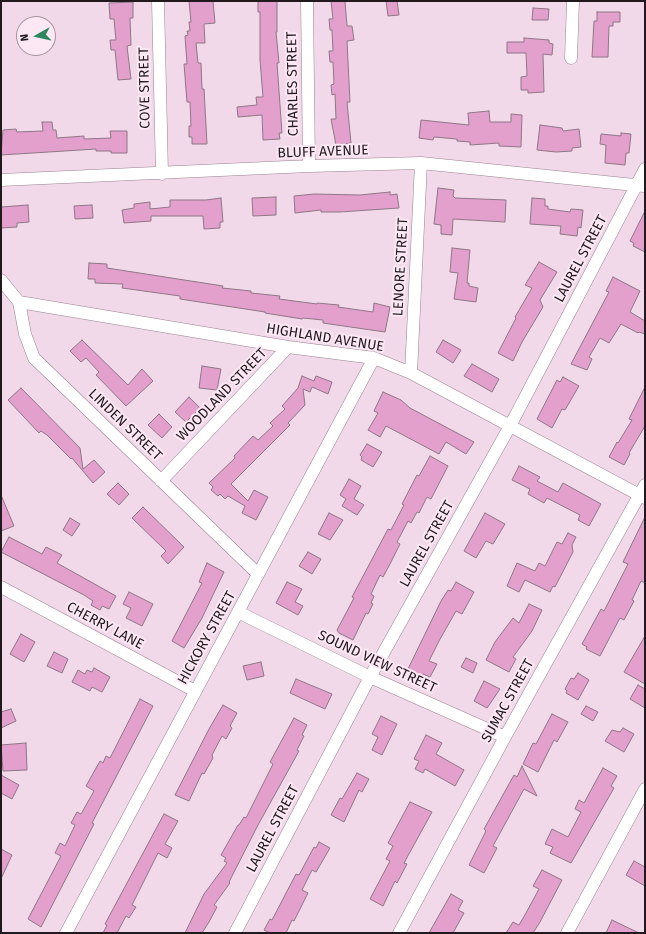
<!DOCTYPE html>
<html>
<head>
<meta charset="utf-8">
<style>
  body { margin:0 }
  #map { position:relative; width:646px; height:934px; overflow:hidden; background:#f2d9e9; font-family:"Fira Sans",sans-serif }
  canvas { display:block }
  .frame { position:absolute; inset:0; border:2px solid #21191e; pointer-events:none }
  .north { position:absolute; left:16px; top:16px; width:40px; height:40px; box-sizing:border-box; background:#fce8f5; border:1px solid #a4959f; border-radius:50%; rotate:262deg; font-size:11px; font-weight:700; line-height:16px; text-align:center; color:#21191e }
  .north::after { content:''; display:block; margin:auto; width:14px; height:18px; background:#2c875d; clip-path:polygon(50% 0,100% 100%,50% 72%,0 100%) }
</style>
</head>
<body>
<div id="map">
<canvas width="646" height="934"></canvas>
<div class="frame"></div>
<div class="north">N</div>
</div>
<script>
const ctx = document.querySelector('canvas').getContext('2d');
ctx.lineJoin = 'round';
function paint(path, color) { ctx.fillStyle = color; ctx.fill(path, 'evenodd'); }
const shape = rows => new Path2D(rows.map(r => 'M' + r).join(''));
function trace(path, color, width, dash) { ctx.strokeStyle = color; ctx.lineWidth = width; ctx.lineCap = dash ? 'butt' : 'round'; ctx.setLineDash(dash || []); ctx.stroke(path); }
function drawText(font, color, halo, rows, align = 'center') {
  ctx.font = font + ' "Fira Sans",sans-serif'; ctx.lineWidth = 4; ctx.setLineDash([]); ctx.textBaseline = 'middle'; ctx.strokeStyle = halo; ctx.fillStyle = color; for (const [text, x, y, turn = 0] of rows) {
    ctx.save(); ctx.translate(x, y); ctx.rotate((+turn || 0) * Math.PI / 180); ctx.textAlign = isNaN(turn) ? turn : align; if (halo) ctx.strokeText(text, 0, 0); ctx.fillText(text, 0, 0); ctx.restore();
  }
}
const building = shape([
  [189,1,213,1,215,23,204,24,205,43,196,43,198,63,201,63,202,89,204,89,207,144,192,144,192,137,189,137,189,126,191,126,190,102,187,102,184,64,187,64,185,36,188,35,187,31,190,31,189,22,191,22,189,1],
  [258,1,277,1,277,32,276,32,279,63,277,63,282,133,279,133,280,139,263,140,262,115,238,117,237,107,257,105,256,97,263,97,260,60,260,12,258,12,258,1],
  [331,1,345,1,347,26,352,26,354,40,347,41,350,102,347,102,351,143,336,145,331,119,336,119,335,94,332,95,331,85,334,84,333,62,330,62,329,51,333,51,332,30,330,30,329,19,333,19,331,1],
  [386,1,397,1,399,15,388,16,386,1],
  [133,2,133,18,130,18,131,45,127,46,131,79,118,80,115,50,111,50,110,40,116,40,114,19,110,19,109,3,133,2],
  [533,8,549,9,548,20,532,20,533,8],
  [597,12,620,12,620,22,613,22,613,26,609,26,608,57,592,57,594,21,597,21,597,12],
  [524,38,549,40,549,43,553,44,552,55,543,54,544,92,528,93,528,90,521,90,521,77,527,76,526,53,507,53,507,42,524,42,524,38],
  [489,111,490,122,511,122,511,114,522,115,521,147,499,146,499,143,470,145,470,142,457,141,457,139,434,137,433,140,419,138,421,120,469,125,468,113,489,111],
  [42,122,52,122,53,130,56,130,57,138,84,136,84,139,111,138,110,131,127,131,127,153,111,153,111,151,96,151,96,149,1,155,3,130,16,129,17,132,43,131,42,122],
  [540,125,562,128,563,131,579,129,581,147,572,148,572,151,556,152,537,150,540,125],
  [621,133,631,134,629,153,626,153,625,165,605,163,606,145,600,144,601,134,621,136,621,133],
  [438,188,454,190,453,196,455,198,506,200,505,222,453,219,452,235,441,234,441,225,434,224,438,188],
  [390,192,390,195,397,194,399,208,340,212,321,212,321,210,295,213,294,196,314,194,360,195,390,192],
  [276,197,276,215,253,216,252,198,276,197],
  [221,198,223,222,220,222,220,228,204,229,203,216,151,216,151,221,124,223,122,210,134,208,134,204,150,202,150,209,170,207,170,200,206,200,221,198],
  [532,198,545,199,545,206,548,206,548,209,570,212,571,209,583,210,581,228,578,227,577,236,560,234,561,226,530,224,532,198],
  [28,205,29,222,17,223,17,227,1,228,1,207,28,205],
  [92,205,93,218,75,219,74,206,92,205],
  [645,211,645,252,633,246,634,243,630,241,645,211],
  [452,248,470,250,467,283,469,283,469,286,478,288,476,302,454,299,458,273,450,272,452,248],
  [539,262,557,272,540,300,543,307,522,342,513,361,498,353,516,318,515,317,532,288,525,285,539,262],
  [89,263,107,264,107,268,223,286,222,288,251,291,251,293,280,296,279,299,317,304,317,303,339,305,338,307,373,312,374,303,390,307,385,332,323,323,323,320,303,318,302,319,265,313,265,312,180,299,180,296,122,288,123,284,95,283,95,279,88,279,89,263],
  [613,277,640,291,630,312,645,321,645,334,639,332,638,333,621,324,609,343,600,338,589,357,592,359,587,370,571,364,609,292,606,291,613,277],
  [82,340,128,385,142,369,153,381,126,406,96,375,99,372,86,358,81,362,70,351,82,340],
  [443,340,461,350,453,363,436,352,443,340],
  [472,364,499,379,492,392,464,376,472,364],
  [202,366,221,369,217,390,199,388,202,366],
  [302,376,314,381,316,376,332,382,328,394,312,387,310,392,303,389,305,405,288,423,290,425,231,484,248,501,254,490,268,497,256,520,242,513,245,506,228,496,225,499,220,494,218,496,211,490,213,487,209,483,235,458,234,456,253,436,258,440,273,426,270,423,285,409,282,406,298,388,302,376],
  [563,377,579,386,565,410,562,409,552,428,537,419,557,380,560,382,563,377],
  [645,387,645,426,629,453,630,454,624,465,609,457,617,442,618,443,632,420,629,419,645,387],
  [21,388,80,448,83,469,94,460,105,472,93,483,72,458,71,459,47,435,41,431,39,433,8,400,21,388],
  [383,392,401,400,410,408,474,442,466,454,446,442,439,454,386,426,380,437,368,430,378,413,374,411,383,392],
  [189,397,200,408,186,422,175,412,189,397],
  [159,414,172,427,162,438,148,425,159,414],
  [367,444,382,452,373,467,361,460,362,457,360,455,367,444],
  [430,456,448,466,431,499,427,497,419,513,417,512,411,523,408,521,397,542,400,544,390,564,383,577,380,575,371,594,374,596,371,603,373,604,368,614,366,613,353,640,339,633,337,630,354,598,352,597,388,529,391,530,404,505,402,504,417,475,419,476,430,456],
  [519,466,540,477,537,481,558,492,563,483,601,504,589,526,578,520,580,515,547,498,544,503,528,494,530,489,512,480,519,466],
  [349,479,361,486,354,499,364,505,357,515,342,506,346,499,340,495,349,479],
  [118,483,129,494,119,505,107,494,118,483],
  [1,495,14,526,1,531,1,495],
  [143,507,184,547,168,564,161,556,166,551,132,518,143,507],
  [329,513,343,520,330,540,318,534,329,513],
  [485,513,505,524,493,544,486,541,476,558,464,551,485,513],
  [645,517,645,583,641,581,632,600,634,601,624,620,620,618,600,656,586,649,587,647,582,644,601,609,604,611,628,564,623,562,645,517],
  [70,518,80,524,72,536,63,530,70,518],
  [568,533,576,537,572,545,573,552,555,587,553,586,550,592,525,580,519,592,507,586,517,563,535,571,539,563,545,566,557,542,562,544,568,533],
  [9,537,42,554,46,547,62,555,57,563,116,596,109,609,102,606,100,610,91,605,93,601,84,595,1,552,9,537],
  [308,552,321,559,312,574,299,566,308,552],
  [207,563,224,572,202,618,184,648,172,641,202,583,199,582,207,563],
  [287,582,302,589,295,602,303,606,298,615,276,603,287,582],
  [456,582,474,592,462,614,456,611,439,641,429,661,437,664,430,677,423,674,422,676,408,669,441,601,448,590,451,591,456,582],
  [129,592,153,604,142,626,126,618,131,608,123,604,129,592],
  [529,604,542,610,532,631,513,657,516,659,509,672,486,660,495,642,513,618,519,623,529,604],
  [21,634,35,642,24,662,10,654,21,634],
  [645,636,645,684,624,672,645,636],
  [54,652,68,659,62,673,47,666,54,652],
  [466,658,477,663,473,673,461,667,466,658],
  [261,662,264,676,247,680,243,666,261,662],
  [94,668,110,677,102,692,92,687,90,691,72,682,78,670,85,674,87,670,92,672,94,668],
  [578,673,589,680,578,700,566,693,567,691,565,689,571,678,574,679,578,673],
  [296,679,332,694,325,709,290,693,296,679],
  [484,681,500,689,487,708,474,701,484,681],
  [638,685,645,689,645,708,630,699,638,685],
  [140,699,153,706,92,823,94,824,41,927,28,919,61,856,55,853,60,843,65,846,75,825,71,823,77,812,81,814,94,791,86,786,100,761,103,763,106,756,110,758,140,699],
  [223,705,237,713,230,726,232,728,226,739,222,736,212,755,213,758,204,774,202,773,189,801,175,795,209,729,223,705],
  [586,706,598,712,593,721,581,714,586,706],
  [11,709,16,721,1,728,1,712,11,709],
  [552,714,568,722,557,742,554,740,538,772,523,764,533,743,536,744,552,714],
  [381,716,397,724,382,755,372,750,378,737,372,734,381,716],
  [294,718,307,725,302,735,304,736,297,750,299,751,258,825,229,882,230,883,214,905,217,907,209,922,202,933,185,933,204,894,227,863,224,861,226,858,221,855,238,825,239,825,244,817,246,818,273,764,270,762,294,718],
  [623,728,634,734,624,752,605,741,612,730,620,732,623,728],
  [426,735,442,743,436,754,464,770,455,786,425,769,423,773,415,769,419,761,414,759,426,735],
  [26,743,27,770,3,771,1,745,26,743],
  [522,766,537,796,524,789,493,846,497,848,484,873,469,865,486,831,484,829,514,775,517,777,522,766],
  [603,768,617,776,611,786,614,788,571,863,550,853,553,847,545,844,552,829,568,837,581,812,575,809,579,800,584,803,603,768],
  [357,773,369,779,362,792,359,790,344,822,331,815,340,798,342,799,357,773],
  [1,775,19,785,12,799,1,793,1,775],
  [410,802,432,812,404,863,407,864,397,883,395,881,383,906,370,899,390,861,386,859,393,846,388,843,410,802],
  [164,814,178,821,165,844,172,848,167,858,158,853,132,905,136,907,129,918,126,916,117,933,103,933,107,925,105,924,164,814],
  [319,842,330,848,316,872,312,870,302,890,308,893,294,921,292,920,286,933,270,933,264,930,270,919,272,920,296,874,299,875,314,847,316,848,319,842],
  [1,849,12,855,1,879,1,849],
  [634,861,645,867,645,886,626,875,634,861],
  [542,870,562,880,540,922,533,933,506,933,513,922,519,925,526,913,539,889,533,886,542,870],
  [451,894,463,901,458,910,464,913,453,933,429,933,451,894],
  [612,920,639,933,606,933,612,920]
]);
paint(building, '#e3a0cd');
trace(building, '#8d7785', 1);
const street = shape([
  [158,1,162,174],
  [307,1,309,166],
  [571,58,573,1],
  [1,180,309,166,421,163,644,186],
  [1,280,19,302,25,334,34,358,258,574],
  [19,302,288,347,374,358,411,373,645,498],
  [411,373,421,163],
  [161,481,288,347],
  [1,587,195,691],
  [238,612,370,677,505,737],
  [66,933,374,358],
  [235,933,370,677,510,426,645,169],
  [399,933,505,737,645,485],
  [567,933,645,789]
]);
trace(street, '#998291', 13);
trace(street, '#fff', 12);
drawText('14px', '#21191e', '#fce8f5', [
  ["CHARLES STREET",293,84,-91],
  ["COVE STREET",145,88,-91],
  ["BLUFF AVENUE",323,152,-2],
  ["LAUREL STREET",581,259,-62],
  ["LENORE STREET",401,267,-87],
  ["HIGHLAND AVENUE",325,338,9],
  ["WOODLAND STREET",222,395,-46],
  ["LINDEN STREET",125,425,44],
  ["LAUREL STREET",427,544,-61],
  ["CHERRY LANE",105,626,28],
  ["HICKORY STREET",207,638,-61],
  ["SOUND VIEW STREET",377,662,25],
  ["SUMAC STREET",508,701,-61],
  ["LAUREL STREET",273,829,-62]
]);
</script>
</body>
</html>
